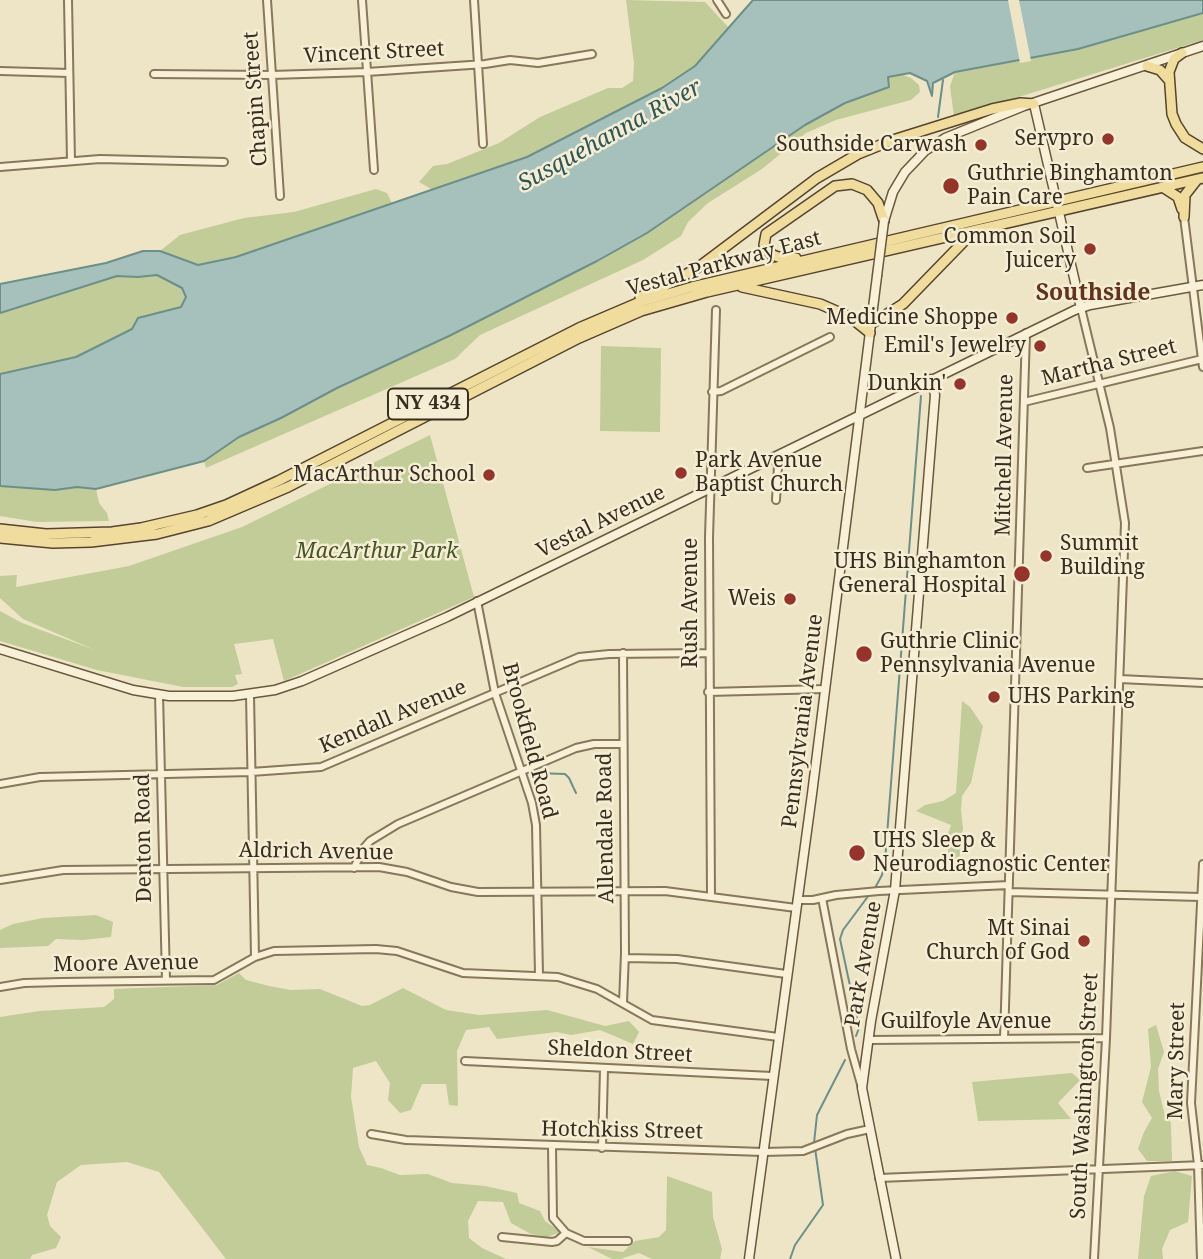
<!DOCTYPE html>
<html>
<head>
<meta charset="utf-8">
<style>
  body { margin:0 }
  canvas { display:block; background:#ede5c5 }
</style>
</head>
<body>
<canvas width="1203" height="1259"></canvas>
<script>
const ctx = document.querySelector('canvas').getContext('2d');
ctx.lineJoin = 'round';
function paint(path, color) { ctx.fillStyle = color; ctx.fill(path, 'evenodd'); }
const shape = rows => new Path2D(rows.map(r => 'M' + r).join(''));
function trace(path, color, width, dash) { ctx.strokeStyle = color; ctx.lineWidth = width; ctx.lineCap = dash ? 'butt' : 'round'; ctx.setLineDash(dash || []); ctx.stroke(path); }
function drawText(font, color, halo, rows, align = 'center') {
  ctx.font = font + ' "Noto Serif",serif'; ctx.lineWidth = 5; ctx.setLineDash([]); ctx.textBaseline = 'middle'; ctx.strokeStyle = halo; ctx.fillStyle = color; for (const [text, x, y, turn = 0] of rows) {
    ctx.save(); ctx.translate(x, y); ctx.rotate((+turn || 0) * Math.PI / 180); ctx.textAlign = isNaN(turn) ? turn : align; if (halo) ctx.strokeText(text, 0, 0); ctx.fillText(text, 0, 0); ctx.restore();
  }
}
paint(shape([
  [626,0,705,2,729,28,695,66,662,88,527,157,433,190,419,182,433,166,447,164,472,154,499,143,540,117,608,88,622,88,633,81,634,63],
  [1203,13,1203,40,954,117,950,86,955,72,1078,49],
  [901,74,911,78,919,85,920,92,911,100,836,120,806,133,762,169,708,203,688,222,681,236,643,260,480,335,455,359,206,468,204,461,239,437,281,418,337,388,449,336,530,296,647,233,805,125,845,103,888,87,887,77],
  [376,189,387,193,393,205,377,208,278,244,236,257,198,265,160,251,180,235,244,218,294,212],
  [157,275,182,288,186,298,181,307,165,312,76,357,0,374,0,313,117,276,138,277],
  [601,346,661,348,660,432,600,431],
  [430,435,474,597,284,681,273,639,234,644,242,674,235,675,238,684,232,687,183,687,97,670,0,641,0,611,22,623,95,650,23,619,0,598,0,576,17,575,16,587,129,566,242,527],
  [0,486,55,490,77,487,96,489,99,503,107,513,109,521,37,522,0,516],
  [962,701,970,707,983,726,971,783,962,796,961,810,963,828,959,862,949,856,946,840,951,825,916,811,925,805,943,801,956,793],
  [96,915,113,922,111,937,83,940,56,939,48,946,0,948,0,930,13,924,43,918],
  [239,973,246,980,269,986,291,990,320,989,362,1006,370,1005,403,988,446,1010,479,1015,547,1010,605,1026,629,1021,639,1032,633,1044,600,1030,571,1035,557,1032,497,1039,489,1027,466,1030,457,1051,458,1106,449,1105,446,1084,422,1084,411,1110,400,1113,388,1100,390,1083,376,1061,353,1068,351,1097,359,1147,367,1165,381,1168,400,1175,428,1174,452,1183,485,1186,517,1193,519,1203,540,1211,545,1221,561,1232,547,1237,531,1234,511,1223,503,1202,478,1201,468,1221,469,1238,482,1248,506,1259,226,1259,159,1172,127,1162,81,1165,57,1182,47,1215,50,1226,61,1237,56,1248,32,1255,30,1259,0,1259,0,1017,39,1011,104,1007,114,999,114,989,217,985],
  [1156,1025,1164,1052,1158,1069,1159,1091,1164,1112,1171,1123,1172,1161,1147,1161,1138,1149,1144,1132,1152,1118,1142,1102,1151,1067,1148,1029],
  [1072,1073,1080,1080,1058,1103,1071,1119,978,1121,972,1082],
  [1175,1171,1192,1176,1188,1222,1170,1230,1162,1249,1163,1259,1138,1259,1144,1196,1151,1176],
  [667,1176,712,1192,713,1217,722,1249,720,1259,652,1259,639,1253,620,1259,612,1259,588,1247,623,1252,635,1241,659,1237,666,1230]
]), '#c1cc99');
const water = shape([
  [753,0,1203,0,1203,13,1078,49,955,72,933,83,932,96,927,81,910,73,888,77,889,87,845,103,805,125,647,233,597,261,449,336,337,388,281,418,239,437,204,461,96,489,77,487,55,490,0,486,0,374,76,357,132,329,138,318,181,307,186,297,182,288,157,275,138,277,117,276,0,313,0,284,106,263,143,251,160,251,198,265,236,257,527,157,662,88,695,66,753,0]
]);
paint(water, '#a6c1bb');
trace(water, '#6d8f89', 2);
paint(shape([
  [1008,0,1019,0,1031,61,1020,63]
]), '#ede5c5');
trace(shape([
  [938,117,943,80],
  [536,773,565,774,569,778,576,793],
  [875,888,882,875,885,861,921,396],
  [856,1036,859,1028,840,939,843,930,869,895],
  [814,1143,817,1115,845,1060],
  [790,1259,795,1245,823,1205,815,1148]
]), '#6d8f89', 2);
const street = shape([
  [68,0,71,161],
  [267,0,280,196],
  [362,0,374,170],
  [474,0,483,144],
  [717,0,726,14],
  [0,71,69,73],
  [154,74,272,75,367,72,485,64,510,60,538,63,592,54],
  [0,167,100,159,224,162],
  [1184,217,1203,367],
  [1081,308,1110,428,1125,523,1106,1038,1094,1259],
  [712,392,721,391,830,337],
  [1024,402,1202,359],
  [775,458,778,466,776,500],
  [1087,468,1203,451],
  [477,601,495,693,532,803,536,825,539,975],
  [623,653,625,953,623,1003],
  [1120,679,1203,683],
  [708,692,825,689],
  [159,694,166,980],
  [250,695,255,957],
  [0,784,40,777,251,772,321,767,579,657,609,654,708,653],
  [354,868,363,849,370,841,398,824,576,748,594,744,623,744],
  [0,880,63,870,379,867,407,872,451,887,478,892,665,891,796,908],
  [1009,892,1201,897],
  [711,897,709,537,716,310],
  [822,898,851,1049,862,1088],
  [797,900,813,900,836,895,879,891,1009,885],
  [625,958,677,959,786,974],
  [0,987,24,983,62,982,214,980,255,957,274,951,376,949,397,951,463,973,558,977,597,989,652,1020,778,1037],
  [1004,1039,1026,333],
  [869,1040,1106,1038],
  [465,1061,772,1076],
  [371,1134,406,1140,763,1152,803,1151,847,1134,870,1129],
  [552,1147,553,1218,566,1233],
  [602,1148,604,1069],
  [879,1178,1203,1165],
  [502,1237,552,1242,557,1241,566,1233,584,1241,628,1241],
  [1201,1259,1198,1165,1191,1103,1203,864]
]);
const secondary = shape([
  [1034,104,1081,308],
  [884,221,893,192,905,172,925,151,945,138,1024,106,1203,46],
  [0,649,133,690,169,696,233,696,275,690,302,681,447,617,1075,310,1090,305,1203,285],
  [749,1259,812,794,877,276],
  [896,1259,862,1088,871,1021,895,890,935,395,931,379]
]);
const primary = shape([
  [1182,53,1174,59,1169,72,1172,114,1176,124,1185,138,1203,149],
  [1147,66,1160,70,1168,79],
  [1164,188,1178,197,1182,209],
  [1184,217,1185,195,1196,181],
  [796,258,781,258,770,254,764,245,766,234,835,186,852,184,867,190,878,203,884,221],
  [742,287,820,304,850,317,870,333],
  [640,297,675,281,700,266,817,178,858,154,893,140,992,109,1021,103,1034,104],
  [871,324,903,304,973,232],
  [0,529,46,534,112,532,141,528,197,515,226,505,278,481,579,328,640,302,692,287,1203,167],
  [0,538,53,543,91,542,157,534,208,521,288,487,579,338,641,311,707,292,1203,178]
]);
trace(street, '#88775b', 10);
trace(secondary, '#6a583e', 11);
trace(primary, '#56442f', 12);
trace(street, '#f8f1d8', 6);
trace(secondary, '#f8f1d8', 8);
trace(primary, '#f0dd9d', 9);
const secondaryBridge = shape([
  [877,276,884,221]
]);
trace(secondaryBridge, '#6a583e', 11, []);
trace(secondaryBridge, '#f8f1d8', 8);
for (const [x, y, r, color] of [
  [1108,139,7,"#96342c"],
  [981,145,7,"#96342c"],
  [951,186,9,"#96342c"],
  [1090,249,7,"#96342c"],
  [1012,318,7,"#96342c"],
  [1040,346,7,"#96342c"],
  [960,384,7,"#96342c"],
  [681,473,7,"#96342c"],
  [489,475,7,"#96342c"],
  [1046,556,7,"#96342c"],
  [1022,574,9,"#96342c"],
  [790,599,7,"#96342c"],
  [864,654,9,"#96342c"],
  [994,697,7,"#96342c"],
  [857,853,9,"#96342c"],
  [1084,941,7,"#96342c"]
]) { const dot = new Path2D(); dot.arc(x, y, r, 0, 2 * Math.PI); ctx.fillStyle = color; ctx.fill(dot); trace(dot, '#f5eed4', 2.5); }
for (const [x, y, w] of [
  [428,404,80]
]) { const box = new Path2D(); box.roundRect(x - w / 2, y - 15.5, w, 31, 5); ctx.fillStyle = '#f5eed4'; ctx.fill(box); trace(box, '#382d1f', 2); }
drawText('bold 19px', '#382d1f', null, [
  ["NY 434",428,404]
]);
drawText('21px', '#382d1f', '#f5eed4', [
  ["Vincent Street",374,53,-3],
  ["Chapin Street",256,99,-94],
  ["Vestal Parkway East",724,264,-15],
  ["Martha Street",1109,363,-14],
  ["Mitchell Avenue",1005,455,-89],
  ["Vestal Avenue",601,522,-26],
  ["Rush Avenue",691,603,-90],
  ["Kendall Avenue",393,717,-23],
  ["Pennsylvania Avenue",803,721,-83],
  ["Brookfield Road",529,741,75],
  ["Allendale Road",606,828,-91],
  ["Denton Road",144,838,-91],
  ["Aldrich Avenue",316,852,1],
  ["Moore Avenue",126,964,-1],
  ["Park Avenue",864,964,-80],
  ["Guilfoyle Avenue",966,1022],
  ["Sheldon Street",620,1052,3],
  ["Mary Street",1177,1061,-89],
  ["South Washington Street",1085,1096,-87],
  ["Hotchkiss Street",622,1131,1]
]);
drawText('21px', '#382d1f', '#f5eed4', [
  ["Servpro",1094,139],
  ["Southside Carwash",967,145],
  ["Guthrie Binghamton",967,174,"left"],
  ["Pain Care",967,198,"left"],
  ["Common Soil",1076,237],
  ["Juicery",1076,261],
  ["Medicine Shoppe",998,318],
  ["Emil's Jewelry",1026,346],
  ["Dunkin'",946,384],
  ["Park Avenue",695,461,"left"],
  ["Baptist Church",695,485,"left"],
  ["MacArthur School",475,475],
  ["Summit",1060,544,"left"],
  ["Building",1060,568,"left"],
  ["UHS Binghamton",1006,562],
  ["General Hospital",1006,586],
  ["Weis",776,599],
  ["Guthrie Clinic",880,642,"left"],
  ["Pennsylvania Avenue",880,666,"left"],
  ["UHS Parking",1008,697,"left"],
  ["UHS Sleep &",873,841,"left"],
  ["Neurodiagnostic Center",873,865,"left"],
  ["Mt Sinai",1070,929],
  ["Church of God",1070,953]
], 'right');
drawText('italic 21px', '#455426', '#f5eed4', [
  ["MacArthur Park",377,552]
]);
drawText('italic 23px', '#2e5758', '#f5eed4', [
  ["Susquehanna River",610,136,-29]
]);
drawText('bold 23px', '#64331f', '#f5eed4', [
  ["Southside",1093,293]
]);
</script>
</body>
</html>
